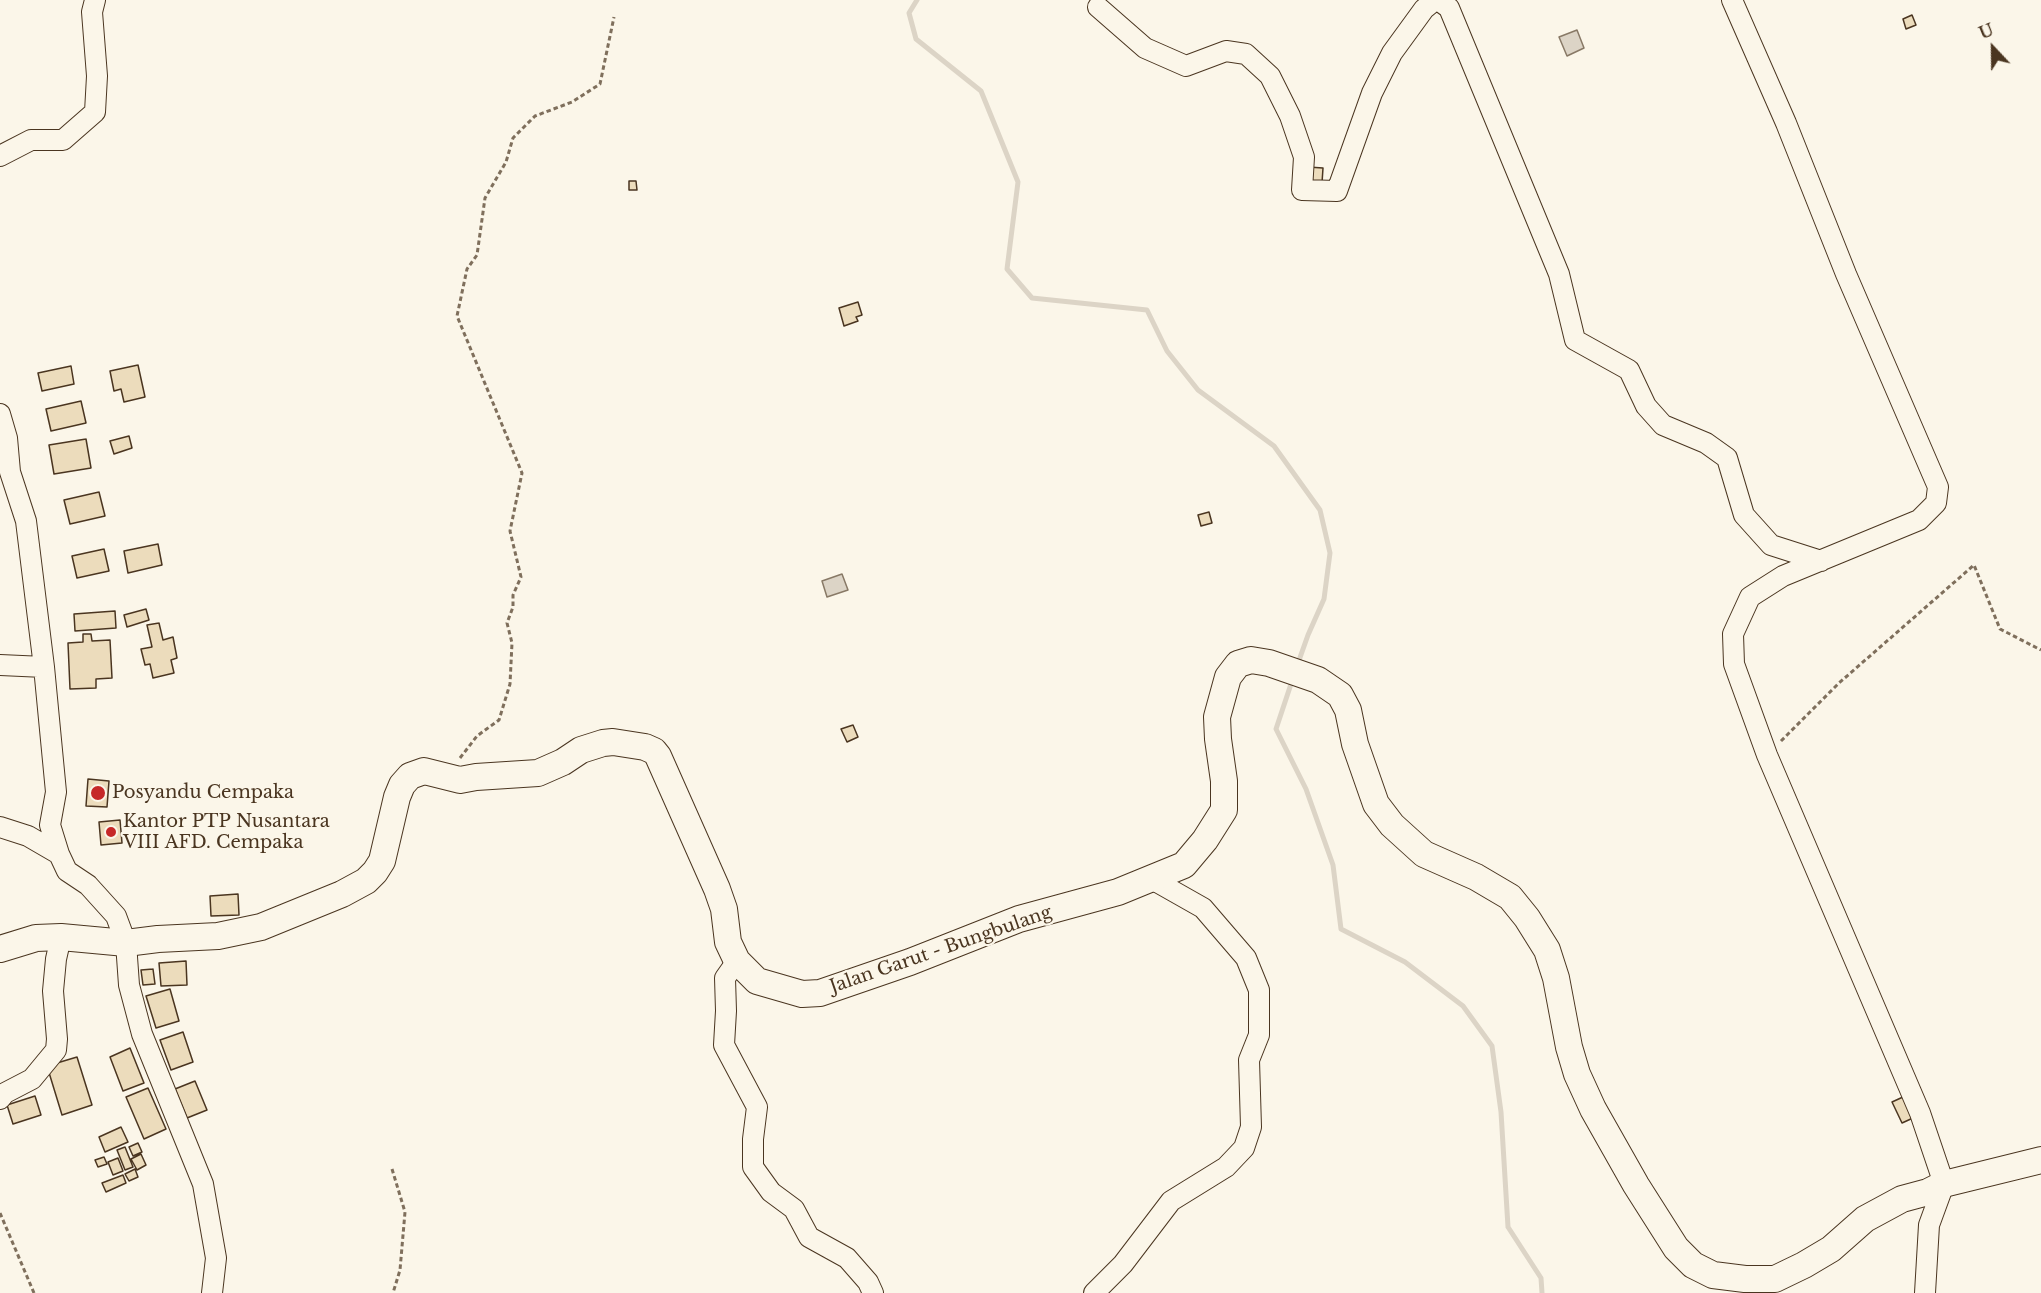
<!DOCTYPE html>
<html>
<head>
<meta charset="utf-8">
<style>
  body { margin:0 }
  #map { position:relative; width:2041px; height:1293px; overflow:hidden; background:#fbf6e9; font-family:"Libre Baskerville",serif }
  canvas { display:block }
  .north { position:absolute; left:1963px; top:18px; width:60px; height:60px; -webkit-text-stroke:4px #fbf6e9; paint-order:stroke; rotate:338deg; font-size:16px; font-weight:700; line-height:24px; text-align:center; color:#4a3520 }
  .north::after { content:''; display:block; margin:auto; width:21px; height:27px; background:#4a3520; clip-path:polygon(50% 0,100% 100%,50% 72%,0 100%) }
</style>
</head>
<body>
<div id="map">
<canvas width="2041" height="1293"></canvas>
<div class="north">U</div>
</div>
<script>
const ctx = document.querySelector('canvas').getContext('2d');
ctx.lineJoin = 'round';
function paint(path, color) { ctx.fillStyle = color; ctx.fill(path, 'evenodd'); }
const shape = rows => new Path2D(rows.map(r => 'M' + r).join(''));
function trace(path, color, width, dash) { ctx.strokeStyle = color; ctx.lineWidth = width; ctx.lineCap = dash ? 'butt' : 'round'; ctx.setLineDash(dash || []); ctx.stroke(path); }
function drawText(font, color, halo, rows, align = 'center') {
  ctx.font = font + ' "Libre Baskerville",serif'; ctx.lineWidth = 4.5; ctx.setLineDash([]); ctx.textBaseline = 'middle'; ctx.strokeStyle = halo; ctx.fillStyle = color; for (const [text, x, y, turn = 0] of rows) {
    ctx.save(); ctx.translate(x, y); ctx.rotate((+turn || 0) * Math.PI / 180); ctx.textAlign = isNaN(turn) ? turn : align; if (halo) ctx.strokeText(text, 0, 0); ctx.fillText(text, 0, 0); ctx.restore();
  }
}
const water = shape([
  [1577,30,1584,48,1567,56,1559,37,1577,30],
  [842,574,848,590,827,597,822,581,842,574]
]);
paint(water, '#dcd4c6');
trace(water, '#887966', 1.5);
trace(shape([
  [917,0,909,13,916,39,981,91,1018,182,1007,269,1032,298,1147,310,1167,351,1198,390,1274,446,1320,510,1330,553,1324,599,1308,635,1297,666],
  [1293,678,1276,729,1306,789,1333,865,1341,929,1405,962,1463,1006,1492,1046,1501,1112,1508,1227,1541,1278,1542,1293]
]), '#dcd4c6', 5);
const building = shape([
  [1912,15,1916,25,1906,29,1903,19,1912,15],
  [1308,167,1323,168,1322,183,1307,182,1308,167],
  [629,181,636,181,637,190,629,190,629,181],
  [858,302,862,315,856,317,858,321,844,326,839,308,858,302],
  [138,365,145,397,124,402,121,389,114,391,110,371,138,365],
  [71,366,74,384,42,391,38,373,71,366],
  [81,401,86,423,51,431,46,409,81,401],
  [129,436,132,448,114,454,110,441,129,436],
  [86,439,91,468,54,474,49,445,86,439],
  [99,492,105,516,70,524,64,500,99,492],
  [1209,512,1212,523,1201,526,1198,515,1209,512],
  [158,544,162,565,128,573,124,551,158,544],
  [104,549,109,571,77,578,72,556,104,549],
  [146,609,149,620,127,627,124,615,146,609],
  [115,611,116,628,75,631,74,614,115,611],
  [159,623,163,640,173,637,177,658,171,660,174,673,153,678,150,664,145,665,141,649,152,647,147,625,159,623],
  [83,634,91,634,92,641,110,640,112,678,96,679,96,688,70,689,68,643,83,642,83,634],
  [853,725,858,737,847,742,841,729,853,725],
  [88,779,109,781,107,807,86,806,88,779],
  [120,820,122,843,101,845,99,822,120,820],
  [238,894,239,915,211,916,210,896,238,894],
  [186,961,187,985,161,986,159,963,186,961],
  [153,969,155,984,143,985,141,970,153,969],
  [170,989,179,1021,156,1028,146,996,170,989],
  [183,1032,193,1062,171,1070,160,1040,183,1032],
  [130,1048,144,1083,123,1091,110,1057,130,1048],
  [77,1057,92,1105,62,1115,47,1066,77,1057],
  [195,1081,207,1110,187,1118,175,1089,195,1081],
  [148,1088,166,1129,144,1139,126,1097,148,1088],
  [35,1096,41,1115,13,1124,7,1105,35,1096],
  [1903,1097,1913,1118,1902,1123,1892,1102,1903,1097],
  [121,1127,128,1142,105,1152,99,1137,121,1127],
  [138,1143,142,1152,133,1156,129,1147,138,1143],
  [125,1147,133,1167,125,1170,117,1150,125,1147],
  [141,1154,146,1165,137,1170,131,1159,141,1154],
  [104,1157,107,1164,98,1167,95,1160,104,1157],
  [118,1158,123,1171,113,1175,108,1162,118,1158],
  [135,1169,138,1177,129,1181,125,1174,135,1169],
  [123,1175,126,1183,106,1192,102,1183,123,1175]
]);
paint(building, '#ecdcbc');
trace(building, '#4a3520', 1.5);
const minor = shape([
  [1438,0,1449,8,1559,274,1575,340,1629,370,1646,406,1663,425,1706,443,1727,458,1744,515,1771,545,1821,561],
  [1732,0,1786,123,1846,274,1938,487,1936,503,1919,520,1783,576,1750,597,1733,634,1734,664,1767,755,1920,1113,1944,1184,1929,1225,1925,1293],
  [1098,7,1145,48,1186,66,1226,51,1246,54,1270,76,1290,116,1304,157,1302,190,1337,191,1372,93,1392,53,1424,9,1435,0],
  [0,156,31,140,63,140,95,112,97,76,92,12,95,0],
  [0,414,7,438,10,472,26,521,44,667,56,792,50,825,59,854,67,871,88,885,116,916,126,943,129,985,142,1034,203,1184,216,1258,212,1293],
  [0,665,44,667],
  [0,827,28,836,59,854],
  [737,961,725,978,726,1011,724,1045,757,1107,753,1139,753,1167,771,1192,794,1209,809,1237,847,1258,868,1282,873,1293],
  [0,1099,5,1093,32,1079,56,1050,57,1039,53,991,56,959,61,937],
  [1094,1293,1123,1264,1171,1201,1226,1167,1244,1148,1251,1127,1249,1060,1259,1035,1259,990,1246,958,1203,908,1150,878]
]);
const major = shape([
  [0,949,36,938,61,937,126,943,158,939,218,936,261,927,342,894,366,881,375,872,382,861,397,797,402,785,410,776,424,771,460,780,476,777,538,773,563,762,581,750,603,743,613,742,645,747,654,751,658,756,717,889,724,909,728,942,737,961,757,981,802,994,820,993,910,962,1019,919,1118,892,1184,865,1205,840,1224,810,1224,781,1218,739,1217,717,1228,677,1238,664,1251,660,1269,663,1318,680,1340,695,1348,710,1355,744,1376,804,1392,825,1424,854,1476,877,1510,897,1527,918,1547,950,1556,978,1569,1047,1577,1074,1593,1109,1636,1185,1676,1248,1693,1265,1713,1275,1745,1279,1775,1279,1804,1265,1831,1249,1865,1219,1902,1199,1928,1192,1944,1184,2041,1160]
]);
trace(minor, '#4a3520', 22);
trace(major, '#4a3520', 28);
trace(shape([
  [1781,741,1839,683,1974,565,2000,629,2041,650],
  [460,758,477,736,499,720,510,684,512,643,507,623,513,607,513,595,521,577,510,531,522,473,457,316,467,269,477,255,485,198,506,162,513,138,535,116,572,102,600,84,614,17],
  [392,1169,405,1212,400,1270,393,1293],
  [0,1213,34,1293]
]), '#7f6f5c', 3, [4.5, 3]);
trace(minor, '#fbf6e9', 20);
trace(major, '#fbf6e9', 26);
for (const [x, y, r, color] of [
  [98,793,8,"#c62828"],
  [111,832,6,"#c62828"]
]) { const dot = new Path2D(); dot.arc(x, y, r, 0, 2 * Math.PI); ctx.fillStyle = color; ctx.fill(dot); trace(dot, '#fbf6e9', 2); }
drawText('18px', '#4a3520', '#fbf6e9', [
  ["Posyandu Cempaka",112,793],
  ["Kantor PTP Nusantara",123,822],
  ["VIII AFD. Cempaka",123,843]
], 'left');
drawText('18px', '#4a3520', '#fbf6e9', [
  ["Jalan Garut - Bungbulang",941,950,-19]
]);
</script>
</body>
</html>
